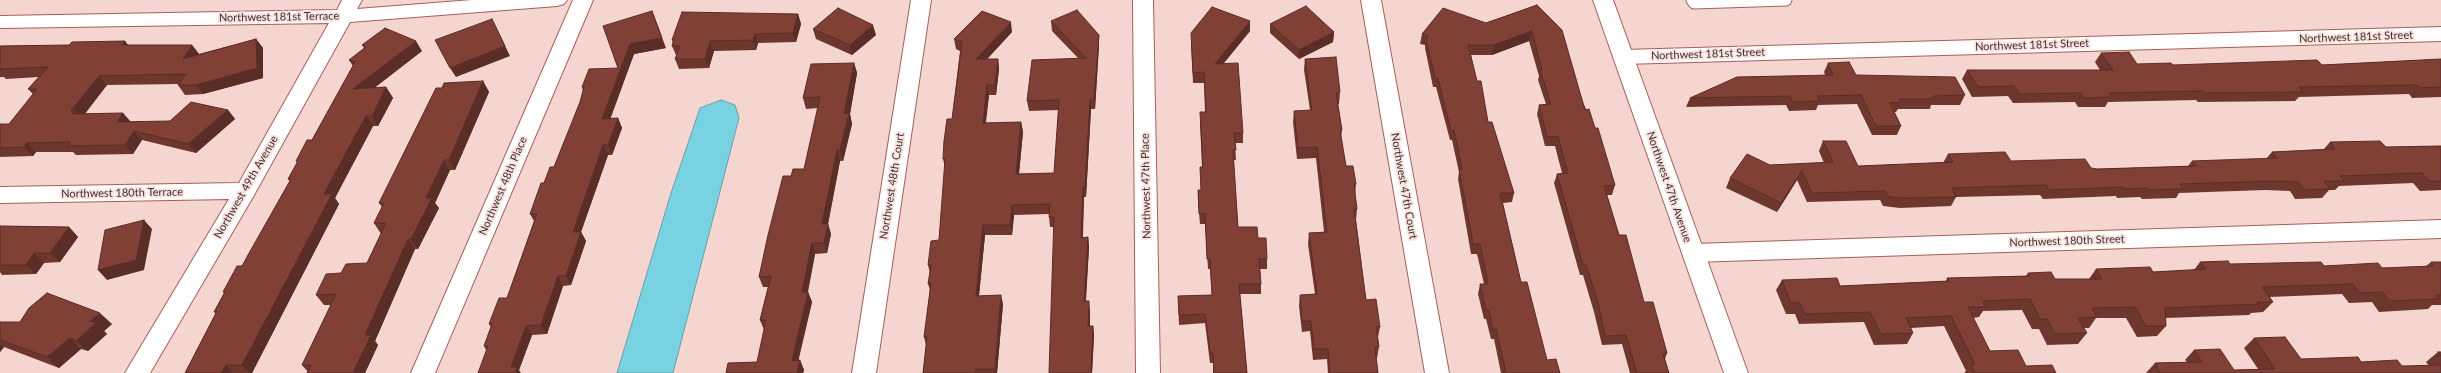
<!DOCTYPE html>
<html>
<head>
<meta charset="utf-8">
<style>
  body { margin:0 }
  canvas { display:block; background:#f5d5cf }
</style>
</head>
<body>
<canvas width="2441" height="373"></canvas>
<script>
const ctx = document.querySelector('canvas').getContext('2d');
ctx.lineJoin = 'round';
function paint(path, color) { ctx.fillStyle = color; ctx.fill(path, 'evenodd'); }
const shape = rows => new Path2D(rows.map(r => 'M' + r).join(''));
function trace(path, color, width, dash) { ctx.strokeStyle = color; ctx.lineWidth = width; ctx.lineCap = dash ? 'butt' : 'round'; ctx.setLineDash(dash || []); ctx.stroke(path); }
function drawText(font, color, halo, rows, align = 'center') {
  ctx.font = font + ' Lato,sans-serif'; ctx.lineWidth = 4; ctx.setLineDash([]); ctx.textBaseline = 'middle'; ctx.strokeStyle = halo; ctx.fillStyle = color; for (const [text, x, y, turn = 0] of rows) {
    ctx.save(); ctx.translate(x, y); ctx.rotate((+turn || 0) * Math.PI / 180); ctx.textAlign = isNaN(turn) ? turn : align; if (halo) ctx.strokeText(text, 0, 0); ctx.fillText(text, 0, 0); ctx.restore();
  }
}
const water = shape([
  [721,100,735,105,739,118,673,373,617,373,671,193,700,108,721,100]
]);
paint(water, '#79d2e1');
trace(water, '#6aa0a9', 1);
const service = shape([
  [1692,0,1694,3,1786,0]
]);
const minor = shape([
  [342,0,362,0,357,9,472,0,567,0,564,4,557,6,350,22,253,197,150,373,125,373,229,199,0,203,0,187,239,183,329,23,0,28,0,16,337,10,342,0],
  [573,0,593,0,435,373,411,373,573,0],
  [911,0,931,0,876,373,852,373,911,0],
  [1133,0,1153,0,1160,373,1136,373,1133,0],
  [1361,0,1381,0,1449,373,1425,373,1361,0],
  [2441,27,2441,41,1623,64,1616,62,1613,57,1616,52,1623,50,2441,27],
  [2441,220,2441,238,1693,262,1685,259,1682,253,1685,247,1693,244,2441,220]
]);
const secondary = shape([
  [1593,0,1613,0,1748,373,1724,373,1593,0]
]);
trace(service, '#a56056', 13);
trace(minor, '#a56056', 2);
trace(secondary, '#a56056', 2);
trace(service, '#fff', 11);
paint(minor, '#fff');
paint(secondary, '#fff');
paint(shape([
  [1537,5,1595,128,1615,185,1612,195,1607,195,1619,235,1644,302,1667,353,1665,359,1669,373,1630,373,1622,344,1602,345,1594,312,1583,275,1580,275,1554,183,1557,174,1562,173,1555,146,1545,146,1537,114,1539,105,1546,104,1538,80,1539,76,1529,41,1492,55,1471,55,1477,81,1488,122,1514,193,1512,202,1503,203,1521,282,1547,360,1560,373,1501,373,1494,339,1491,339,1486,319,1484,319,1478,294,1480,284,1484,284,1477,254,1471,254,1458,179,1459,172,1452,140,1450,140,1436,87,1433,87,1425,48,1425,45,1420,44,1422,34,1486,23],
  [798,14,801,24,796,42,758,43,756,50,714,51,709,68,679,69,675,59,677,55,676,55,672,46,673,43,672,40],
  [1051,21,1099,35,1099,45,1095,109,1091,109,1086,197,1084,197,1083,237,1088,237,1089,247,1086,301,1090,311,1090,326,1093,326,1094,336,1092,373,1053,227,1050,227,1049,217,1049,214,1014,215,1012,235,985,235,979,296,1003,304,997,373,923,373,926,345,924,337,930,290,928,284,930,273,928,265,939,240,945,167,943,159,952,119,960,51,956,49,954,39,1012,32,987,59,998,59,999,69,996,95,989,95,986,123,1021,122,1023,132,1019,174,1054,173,1059,110,1029,111,1027,101,1078,58,1052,31],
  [1270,24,1334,32,1333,42,1299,59,1270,33],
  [603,26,666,48,634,54,610,119,618,118,622,128,612,155,608,155,581,232,586,241,571,285,563,286,547,334,532,335,519,370,486,350,484,346,491,327,489,324,507,298,534,221,530,214,544,183,554,167,580,102,583,91,582,87,618,68],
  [813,29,876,35,852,55,816,39],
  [1250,31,1223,64,1243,133,1243,143,1235,143,1236,160,1233,160,1238,227,1258,238,1267,259,1267,269,1260,269,1261,284,1261,294,1240,294,1247,373,1213,373,1213,363,1210,363,1205,323,1179,325,1178,296,1212,295,1210,269,1208,269,1205,224,1200,224,1198,200,1198,190,1201,190,1200,167,1202,167,1200,122,1205,112,1204,83,1193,83,1191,43],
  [256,39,263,48,263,78,203,94,185,95,178,85,179,84,107,85,85,114,123,113,130,122,170,121,228,110,235,119,196,153,142,140,133,154,76,155,73,152,36,152,33,156,0,157,0,124,9,124,33,94,28,89,39,77,6,79,4,77,0,77,0,46,69,45,125,41,128,45,192,45,199,54],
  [362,45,422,51,374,88,386,87,393,98,378,126,373,126,335,198,339,204,252,373,185,373,216,314,214,312,224,293,223,292,242,266,290,181,288,179,297,163,296,161,312,140,353,66,349,60,364,48],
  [2101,53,2137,64,2173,65,2322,65,2441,59,2441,97,2412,98,2409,94,2299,97,2295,101,2198,102,2196,100,2108,102,2105,107,2078,107,2075,102,2013,103,2008,96,1972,97,1962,79,1967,70,2100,70,2095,62],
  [1305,59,1340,92,1339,104,1338,104,1342,130,1341,138,1346,166,1356,184,1355,195,1357,209,1356,220,1366,300,1380,327,1378,337,1379,347,1377,358,1376,358,1378,373,1328,373,1327,359,1313,360,1310,331,1302,332,1299,306,1300,295,1315,294,1308,244,1309,233,1324,232,1316,158,1297,159,1293,122,1294,111,1310,110,1304,70],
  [854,63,857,73,850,114,852,124,843,161,840,161,828,224,831,234,827,253,815,254,808,292,812,302,798,360,800,360,804,370,803,373,726,373,757,362,764,330,760,320,768,287,763,287,759,277,791,176,804,169,818,108,806,109,803,98],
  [1828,63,1856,75,1965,95,1960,105,1931,105,1930,109,1898,109,1896,112,1894,112,1901,126,1897,135,1872,135,1857,104,1818,105,1816,110,1789,111,1786,105,1686,107,1690,98,1825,75,1824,72],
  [483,81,489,92,455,170,450,170,435,203,439,208,418,249,415,249,375,341,378,345,365,373,307,373,308,372,302,365,331,305,324,305,316,295,341,273,367,263,381,234,374,223,382,207,379,203,442,88],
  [1823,141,1858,166,1943,163,1948,154,2011,161,2091,168,2097,169,2188,166,2192,161,2266,159,2272,152,2324,149,2330,142,2386,147,2441,146,2441,190,2420,191,2413,183,2339,186,2335,190,2329,190,2322,198,2295,199,2290,191,2265,190,2179,193,2176,198,2142,199,2140,197,2117,198,2116,196,2043,199,2040,195,1956,197,1951,206,1900,208,1883,206,1880,200,1807,202,1797,180,1777,212,1726,188,1730,178,1770,165,1824,163,1819,151],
  [0,226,69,227,78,237,60,262,44,263,36,274,2,275,0,272],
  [2200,262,2230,264,2324,266,2382,268,2426,266,2431,262,2441,262,2441,305,2432,305,2428,309,2379,312,2372,302,2349,303,2342,294,2270,297,2273,302,2263,312,2251,313,2249,315,2166,318,2166,326,2157,336,2137,337,2126,318,2096,318,2089,328,2083,328,2087,333,2078,344,2047,345,2039,329,2032,329,2022,310,1983,311,1979,317,1973,318,1990,351,2026,366,2056,373,1964,373,1966,371,1944,326,1911,328,1913,333,1907,344,1874,345,1864,322,1799,324,1795,314,1786,314,1776,290,1782,280,1840,286,1946,281,1947,278,2026,276,2028,273,2055,279,2089,279,2096,269,2153,272,2194,270],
  [0,322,112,324,104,331,107,334,88,351,81,349,59,368,4,347,0,352],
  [2254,338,2301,359,2361,362,2402,366,2429,366,2426,362,2438,352,2441,352,2441,373,2146,373,2155,363,2187,362,2185,360,2194,350,2234,370,2258,369,2244,348]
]), '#6e372e');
paint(shape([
  [652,11,666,48,634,54,607,128,602,119,630,44],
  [798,14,801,24,796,42,793,33],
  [492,19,510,56,456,77,450,68],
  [1250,21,1250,31,1215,74,1215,64],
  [1011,22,1012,32,978,69,976,59],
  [873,25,876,35,852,55,850,45],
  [1532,31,1529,41,1492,55,1494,45],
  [1334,32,1333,42,1299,59,1299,50],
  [755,34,758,43,756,50,753,40],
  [1099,35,1099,45,1095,109,1094,99],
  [256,39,263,48,263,78,203,94,196,85],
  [125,41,132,51,122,45],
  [416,41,422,51,360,99,353,89],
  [710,41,714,51,709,68,705,59],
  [192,45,199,54,183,59],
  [998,59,999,69,996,95,995,85],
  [854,63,857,73,850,114,852,124,843,161,840,150,844,114],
  [99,76,107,85,81,118,72,114,71,111],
  [483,81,489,92,455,170,449,160],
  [987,85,989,95,984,133,983,123],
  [386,87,393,98,378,126,372,116],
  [1090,99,1091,109,1086,197,1085,187],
  [228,110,235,119,196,153,188,144],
  [123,113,131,122,117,122],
  [366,116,373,126,335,198,339,204,252,373,250,373,242,365,324,194],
  [618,118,622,128,612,155,608,145],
  [1021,122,1023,132,1018,184,1016,174],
  [134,131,142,140,133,154,125,145],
  [27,143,36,152,33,156,24,147],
  [603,145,608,155,581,232,586,241,571,285,566,276,573,232],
  [837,150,840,161,828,224,831,234,827,253,824,243,822,224],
  [444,160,450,170,435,203,439,208,418,249,411,239,426,198],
  [1802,171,1797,180,1777,212,1781,203],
  [1083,187,1084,197,1082,247,1081,238],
  [1012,205,1014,215,1012,235,1010,225],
  [144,220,152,229,144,270,107,280,98,270],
  [983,225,985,235,978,305,976,296],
  [69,227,78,237,60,262,50,253],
  [1088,237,1089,247,1085,311,1084,301],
  [408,239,415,249,375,341,378,345,365,373,353,373,365,335],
  [812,243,815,254,806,300,808,292,812,302,796,371,792,361,802,292],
  [34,253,44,263,36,274,26,265],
  [558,276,563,286,547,334,541,325],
  [1001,295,1003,304,997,373,995,373,995,369],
  [1089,301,1090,311,1090,336,1088,326],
  [100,313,112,324,104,331,107,334,88,351,76,341,90,321],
  [526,326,532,335,519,370,521,373,515,373,511,367],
  [1093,326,1094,336,1092,373,1091,373],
  [70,338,81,349,59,368,47,357],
  [0,344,4,347,0,352],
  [800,360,804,370,803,373,797,373],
  [226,365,233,373,221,373]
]), '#5a2d26');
const building = shape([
  [1537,5,1562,30,1585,110,1589,109,1595,128,1598,128,1615,185,1604,186,1619,235,1626,235,1644,302,1653,302,1667,353,1663,354,1669,373,1637,373,1626,335,1605,336,1598,302,1586,265,1583,265,1557,174,1568,173,1558,136,1547,137,1539,105,1551,104,1540,70,1542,70,1532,31,1494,45,1468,45,1477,81,1481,81,1488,122,1492,122,1514,193,1500,193,1521,282,1527,282,1547,360,1556,359,1560,373,1506,373,1496,329,1493,330,1489,310,1486,310,1480,284,1488,284,1480,244,1473,244,1459,169,1462,169,1454,130,1451,131,1438,78,1435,78,1426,39,1428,36,1422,34,1443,8,1486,23,1537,5],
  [1306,6,1334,32,1299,50,1270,24,1306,6],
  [1212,7,1250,21,1215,64,1238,63,1243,133,1234,133,1236,150,1233,150,1238,227,1257,227,1258,238,1266,238,1267,259,1259,259,1261,284,1239,284,1247,373,1214,373,1213,353,1210,353,1205,314,1179,315,1178,296,1212,295,1210,259,1207,259,1205,213,1199,214,1198,190,1201,190,1200,167,1203,167,1200,112,1206,112,1204,72,1193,73,1191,33,1212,7],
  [838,8,873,25,850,45,813,29,838,8],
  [1077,10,1099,35,1094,99,1090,99,1085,187,1083,187,1081,238,1088,237,1084,301,1089,301,1088,326,1093,326,1091,373,1049,373,1054,217,1049,217,1050,204,1012,205,1010,225,983,225,976,296,1001,295,995,369,976,369,975,373,923,373,927,337,924,337,931,283,928,284,931,265,928,265,931,241,939,240,945,159,943,159,944,141,947,119,952,119,962,42,954,39,982,11,1011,22,976,59,998,59,995,85,987,85,983,123,1021,122,1016,174,1054,173,1059,100,1027,101,1032,60,1086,58,1051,21,1077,10],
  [652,11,662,38,630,44,602,119,618,118,608,145,603,145,573,232,581,232,566,276,558,276,541,325,526,326,511,367,517,367,515,373,478,373,488,346,484,346,492,324,489,324,499,298,507,298,537,214,530,214,541,183,544,183,550,167,554,167,580,102,584,87,582,87,589,69,618,68,603,26,652,11],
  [682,12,798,14,793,33,755,34,753,40,710,41,705,59,675,59,680,46,672,46,674,39,672,40,682,12],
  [492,19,505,46,450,68,435,40,492,19],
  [385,28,416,41,353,89,386,87,372,116,366,116,324,194,332,194,242,365,226,365,221,373,185,373,217,311,214,312,225,292,223,292,237,266,242,266,248,255,291,179,288,179,298,161,296,161,307,140,312,140,355,62,349,60,366,47,362,45,385,28],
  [256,39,257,68,196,85,178,85,186,74,99,76,71,111,75,111,72,114,123,113,117,122,170,121,191,102,228,110,188,144,134,131,125,145,68,146,70,142,27,143,24,147,0,148,0,124,9,124,37,89,28,89,48,67,0,69,0,46,69,45,72,42,125,41,122,45,192,45,183,59,256,39],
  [2129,52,2137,64,2171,63,2173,65,2317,60,2322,65,2441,59,2441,87,2420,88,2417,85,2299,87,2303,92,2205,93,2203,91,2109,93,2112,97,2084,98,2081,93,2019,94,2014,86,1978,87,1967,70,2113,70,2101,53,2129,52],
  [1336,57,1340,92,1336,93,1342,130,1340,130,1346,166,1353,166,1356,184,1354,184,1357,209,1354,209,1366,300,1376,299,1380,327,1376,327,1379,347,1375,347,1378,373,1330,373,1328,349,1314,349,1311,321,1302,321,1300,295,1317,294,1309,233,1327,232,1317,147,1298,148,1294,111,1312,110,1305,59,1336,57],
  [1849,62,1856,75,1955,77,1965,95,1933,96,1935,99,1899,99,1901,102,1890,103,1901,126,1876,126,1861,95,1817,96,1820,101,1793,102,1790,96,1690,98,1737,77,1833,75,1828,63,1849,62],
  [854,63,844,114,849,113,840,150,837,150,822,224,828,224,824,243,812,243,802,292,808,292,792,361,800,360,797,373,726,373,728,363,757,362,766,320,760,320,771,276,759,277,768,235,783,176,791,176,793,169,804,169,820,97,803,98,811,64,854,63],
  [483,81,449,160,444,160,426,198,432,198,411,239,408,239,365,335,371,335,353,373,307,373,311,365,302,365,336,294,316,295,326,274,341,273,346,264,367,263,386,223,374,223,384,203,379,203,436,88,442,88,444,83,483,81],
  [1823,141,1846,141,1858,166,1953,162,1948,154,2005,152,2011,161,2085,159,2091,168,2097,169,2196,166,2192,161,2277,158,2272,152,2335,149,2330,142,2380,141,2386,147,2441,146,2441,181,2429,181,2422,173,2340,176,2344,181,2324,181,2330,189,2304,190,2298,182,2273,181,2180,184,2183,189,2149,190,2147,188,2124,189,2123,187,2049,190,2046,185,1952,188,1956,197,1905,198,1889,197,1885,191,1812,193,1802,171,1781,203,1730,178,1747,154,1770,165,1833,162,1823,141],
  [144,220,136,260,98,270,105,230,144,220],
  [0,226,69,227,50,253,34,253,26,265,0,265,0,255,1,254,0,254,0,226],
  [2228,261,2230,264,2321,262,2324,266,2378,263,2382,268,2434,266,2431,262,2441,262,2441,295,2436,295,2439,299,2390,301,2382,292,2360,293,2353,284,2262,287,2273,302,2257,302,2259,304,2165,308,2166,326,2146,326,2135,307,2092,308,2097,317,2078,318,2087,333,2055,334,2047,319,2040,319,2030,299,1983,301,1986,307,1968,307,1990,351,2018,350,2026,366,2052,365,2056,373,1975,373,1971,364,1975,364,1951,316,1906,318,1913,333,1881,334,1870,312,1805,314,1800,303,1791,303,1782,280,1837,278,1840,286,1949,281,1947,278,2030,276,2028,273,2051,272,2055,279,2102,279,2096,269,2150,267,2153,272,2206,269,2200,262,2228,261],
  [47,293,100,313,90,321,96,323,76,341,70,338,47,357,0,340,0,322,20,322,29,308,47,293],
  [2285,337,2301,359,2358,357,2361,362,2397,360,2402,366,2441,365,2441,373,2160,373,2155,363,2202,362,2194,350,2220,349,2234,370,2275,369,2254,338,2285,337],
  [2438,352,2441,352,2441,356,2438,352]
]);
paint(building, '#804036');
trace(building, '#5a2d26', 1);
drawText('11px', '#472a25', '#f6e6e3', [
  ["Northwest 181st Terrace",279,17,-1],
  ["Northwest 181st Street",2356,37,-2],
  ["Northwest 181st Street",2032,45,-2],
  ["Northwest 181st Street",1708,54,-2],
  ["Northwest 48th Place",503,186,-67],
  ["Northwest 48th Court",892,186,-81],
  ["Northwest 47th Place",1146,186,-91],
  ["Northwest 47th Court",1404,186,80],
  ["Northwest 49th Avenue",246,187,-60],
  ["Northwest 47th Avenue",1669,187,71],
  ["Northwest 180th Terrace",122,193,-1],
  ["Northwest 180th Street",2067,241,-2]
]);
</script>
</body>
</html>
